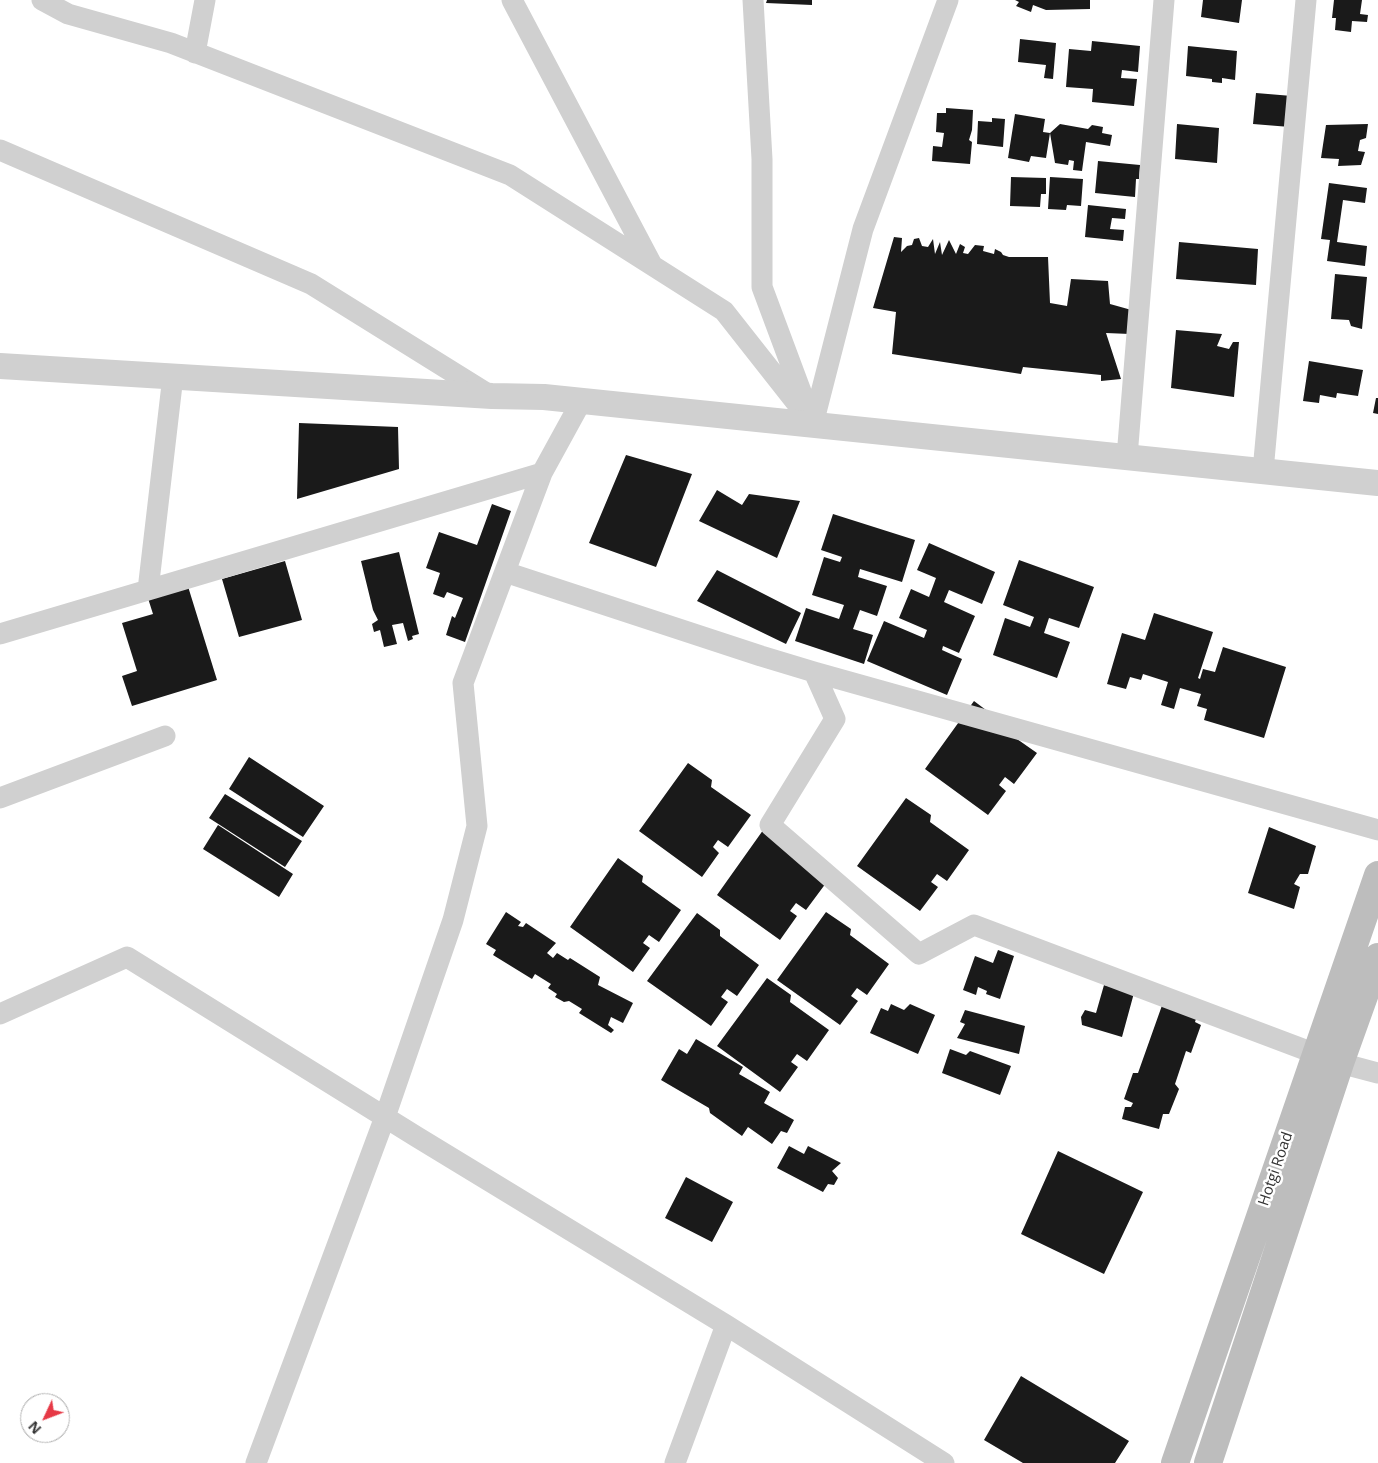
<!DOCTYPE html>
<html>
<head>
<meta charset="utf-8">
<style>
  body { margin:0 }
  #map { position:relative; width:1378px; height:1463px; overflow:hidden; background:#fff; font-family:"Open Sans",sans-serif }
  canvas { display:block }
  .north { position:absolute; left:20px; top:1393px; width:50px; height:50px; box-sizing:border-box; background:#fff; border:1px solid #adadad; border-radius:50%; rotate:227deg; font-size:14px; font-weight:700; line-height:20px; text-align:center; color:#333 }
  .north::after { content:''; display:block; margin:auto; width:18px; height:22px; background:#e63946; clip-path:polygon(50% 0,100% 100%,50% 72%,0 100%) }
</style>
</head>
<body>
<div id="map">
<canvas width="1378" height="1463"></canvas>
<div class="north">N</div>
</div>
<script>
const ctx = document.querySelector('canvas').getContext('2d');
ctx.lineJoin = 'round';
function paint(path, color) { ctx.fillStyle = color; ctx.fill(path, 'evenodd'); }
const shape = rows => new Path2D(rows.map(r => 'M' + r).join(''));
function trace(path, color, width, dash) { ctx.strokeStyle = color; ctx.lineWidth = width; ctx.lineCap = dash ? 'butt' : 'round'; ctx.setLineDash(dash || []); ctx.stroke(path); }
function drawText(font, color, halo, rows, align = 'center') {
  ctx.font = font + ' "Open Sans",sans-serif'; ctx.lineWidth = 5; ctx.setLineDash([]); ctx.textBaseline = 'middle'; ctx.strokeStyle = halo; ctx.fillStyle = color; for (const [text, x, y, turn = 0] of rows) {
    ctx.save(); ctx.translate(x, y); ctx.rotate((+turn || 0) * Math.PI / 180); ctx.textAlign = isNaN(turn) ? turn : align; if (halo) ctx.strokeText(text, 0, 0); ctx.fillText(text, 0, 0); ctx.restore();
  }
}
paint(shape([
  [767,0,812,0,812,5,766,3],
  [1015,0,1090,0,1090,9,1046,10,1033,5,1031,12,1016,6,1019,2],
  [1203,0,1242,0,1239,23,1201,17],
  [1334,0,1362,0,1360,14,1368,15,1367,22,1352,21,1351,32,1335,30,1336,18,1332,18],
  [1020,39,1056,43,1053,79,1044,78,1046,65,1018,62],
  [1092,41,1140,46,1138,72,1122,70,1121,78,1137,79,1134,106,1092,102,1093,89,1066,87,1069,49,1091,51],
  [1188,46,1237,51,1235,80,1222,78,1222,83,1212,82,1212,79,1186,76],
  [1256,93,1292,96,1290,127,1253,124],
  [946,108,973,110,972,130,969,140,972,142,970,164,932,161,933,146,942,147,944,133,936,132,937,113,946,113],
  [1015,114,1045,119,1043,132,1050,133,1046,158,1031,156,1029,162,1008,158],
  [992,118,1005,119,1003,147,977,144,978,121,992,122],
  [1060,124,1088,129,1092,125,1103,127,1102,133,1112,135,1110,146,1086,142,1082,171,1073,170,1074,161,1069,160,1068,165,1055,163,1050,133],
  [1177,124,1219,128,1217,163,1175,159],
  [1368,124,1366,138,1360,140,1358,151,1365,152,1361,165,1338,166,1339,159,1321,158,1326,125],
  [1098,161,1140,165,1139,179,1136,179,1135,197,1095,193],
  [1011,177,1046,178,1046,194,1041,194,1040,207,1010,206],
  [1050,177,1083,179,1081,206,1067,205,1066,210,1048,209],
  [1329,183,1367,188,1365,203,1343,200,1337,242,1367,246,1365,266,1327,261,1330,240,1321,239],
  [1088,205,1126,209,1125,219,1112,218,1110,229,1124,230,1123,241,1085,237],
  [894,237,902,238,901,252,907,246,912,245,914,239,919,238,922,246,928,247,933,239,935,254,940,242,942,255,949,240,956,254,960,244,965,247,963,253,968,254,975,245,984,246,983,251,994,254,995,249,1001,252,1003,255,1009,257,1048,257,1050,303,1067,306,1071,279,1108,281,1110,304,1135,311,1130,334,1106,333,1121,379,1101,381,1101,375,1023,367,1021,374,892,354,896,312,873,308],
  [1179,242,1258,249,1256,285,1176,279],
  [1335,274,1367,277,1362,329,1351,326,1349,320,1331,319],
  [1176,330,1222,334,1217,346,1229,349,1233,342,1239,342,1234,397,1171,388],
  [1309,361,1363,370,1358,396,1337,393,1336,398,1320,395,1319,403,1303,401],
  [1376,398,1378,398,1378,414,1373,413],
  [299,423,398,427,399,469,297,499],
  [626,455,692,474,656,567,589,543],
  [717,490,742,505,749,494,800,501,777,558,699,521],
  [492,504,511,511,465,642,446,635,452,616,455,618,463,598,447,592,444,598,433,594,440,573,426,568,439,532,477,545],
  [833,514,915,540,902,582,860,569,858,577,887,586,877,616,860,610,853,629,873,635,864,664,795,641,806,608,839,619,844,605,812,595,824,557,840,562,842,557,821,550],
  [929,543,995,572,982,604,949,590,944,602,975,616,959,653,943,646,942,650,962,659,947,695,867,661,884,621,924,638,927,630,899,618,911,589,929,597,936,578,917,570],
  [399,552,419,634,412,636,413,639,408,641,403,623,392,625,397,644,384,647,380,630,374,632,372,624,378,620,373,610,361,561],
  [1019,560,1094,587,1079,628,1049,618,1044,633,1070,642,1057,678,993,655,1005,618,1030,627,1034,617,1003,605],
  [285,561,302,620,239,637,222,579],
  [717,570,801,613,786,644,697,601],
  [186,580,217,680,132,706,122,676,137,671,122,623,153,614,146,592],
  [1154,613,1213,632,1198,678,1200,679,1203,669,1215,672,1223,647,1286,667,1264,738,1204,720,1207,709,1197,706,1201,694,1180,688,1174,709,1161,705,1168,682,1143,674,1141,680,1130,677,1126,689,1107,684,1122,633,1145,640],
  [974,701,998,719,997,725,1037,753,1014,784,1005,777,999,785,1006,791,988,815,925,769],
  [249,757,324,806,303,837,229,789],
  [688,763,712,780,711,787,751,815,728,847,718,840,713,847,719,853,702,877,639,831],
  [225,794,302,841,285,867,209,818],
  [906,798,931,815,930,822,969,850,947,881,937,874,931,882,938,887,920,911,857,866],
  [218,825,293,874,279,897,203,849],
  [766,826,829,879,806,910,796,903,790,911,797,916,780,940,717,895],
  [1269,827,1316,846,1308,874,1300,874,1294,884,1300,887,1294,909,1248,893],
  [618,858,643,876,642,882,681,910,659,942,649,935,643,943,650,948,633,972,570,927],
  [506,912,521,922,518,926,523,927,526,923,556,943,547,953,553,958,557,953,568,960,570,958,600,977,598,985,633,1003,623,1023,611,1017,608,1025,614,1030,611,1033,579,1013,582,1009,569,1001,564,1002,555,997,557,994,548,988,551,984,535,974,532,979,493,955,496,950,486,944],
  [826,912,851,929,850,935,889,964,867,995,857,988,851,996,858,1001,840,1025,777,980],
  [697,913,720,930,720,936,759,965,737,996,727,989,721,997,728,1002,711,1026,647,981],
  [998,950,1014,956,1000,999,986,994,987,991,978,987,976,995,963,990,975,956,993,963],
  [767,978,791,995,790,1002,829,1030,807,1061,797,1054,791,1062,798,1067,780,1092,717,1046],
  [1104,985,1134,993,1122,1037,1082,1025,1081,1017,1085,1010,1096,1013],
  [1165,997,1199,1009,1195,1022,1201,1025,1191,1053,1186,1051,1175,1084,1179,1089,1169,1114,1163,1114,1159,1129,1122,1119,1125,1107,1131,1107,1133,1103,1124,1099,1133,1073,1138,1073],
  [891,1004,904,1010,910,1004,935,1015,918,1054,870,1033,881,1008,888,1011],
  [965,1010,1025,1026,1019,1054,957,1038,965,1024,960,1022],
  [696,1039,743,1067,739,1074,770,1092,764,1103,794,1120,787,1133,781,1131,772,1144,748,1127,742,1136,710,1113,709,1108,661,1080,679,1049,687,1054],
  [950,1049,966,1055,970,1051,1011,1066,1000,1095,942,1073],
  [789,1146,804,1154,808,1146,841,1163,832,1171,838,1178,834,1185,828,1184,823,1192,777,1168],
  [1058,1151,1143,1192,1104,1274,1021,1234],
  [686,1177,733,1202,712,1242,665,1218],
  [1021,1376,1129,1441,1115,1463,1023,1463,984,1440]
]), '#1a1a1a');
trace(shape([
  [42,0,68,14,171,43,510,175,724,311,813,424],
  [512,0,652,265],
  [753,0,762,159,762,287,806,405],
  [195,53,205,0],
  [0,150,311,284,491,396],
  [813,424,863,229,948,0],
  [1127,457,1164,0],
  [1263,471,1306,0],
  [505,572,761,656,814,672,1378,830],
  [148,590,173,376],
  [0,634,542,473],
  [814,672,835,719,770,825,919,954,974,925,1340,1063,1378,1073],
  [0,798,165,736],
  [0,1014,127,957,417,1137,726,1325,944,1463],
  [256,1463,385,1117,453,920,477,826,463,683,542,473,582,400],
  [675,1463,726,1325]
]), '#d0d0d0', 21);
trace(shape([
  [0,366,492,396,544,397,1378,483]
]), '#d0d0d0', 26);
trace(shape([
  [1175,1463,1378,875],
  [1208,1463,1340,1063,1378,957]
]), '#bdbdbd', 28);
drawText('15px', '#333', '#fff', [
  ["Hotgi Road",1276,1169,-71]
]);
</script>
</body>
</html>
